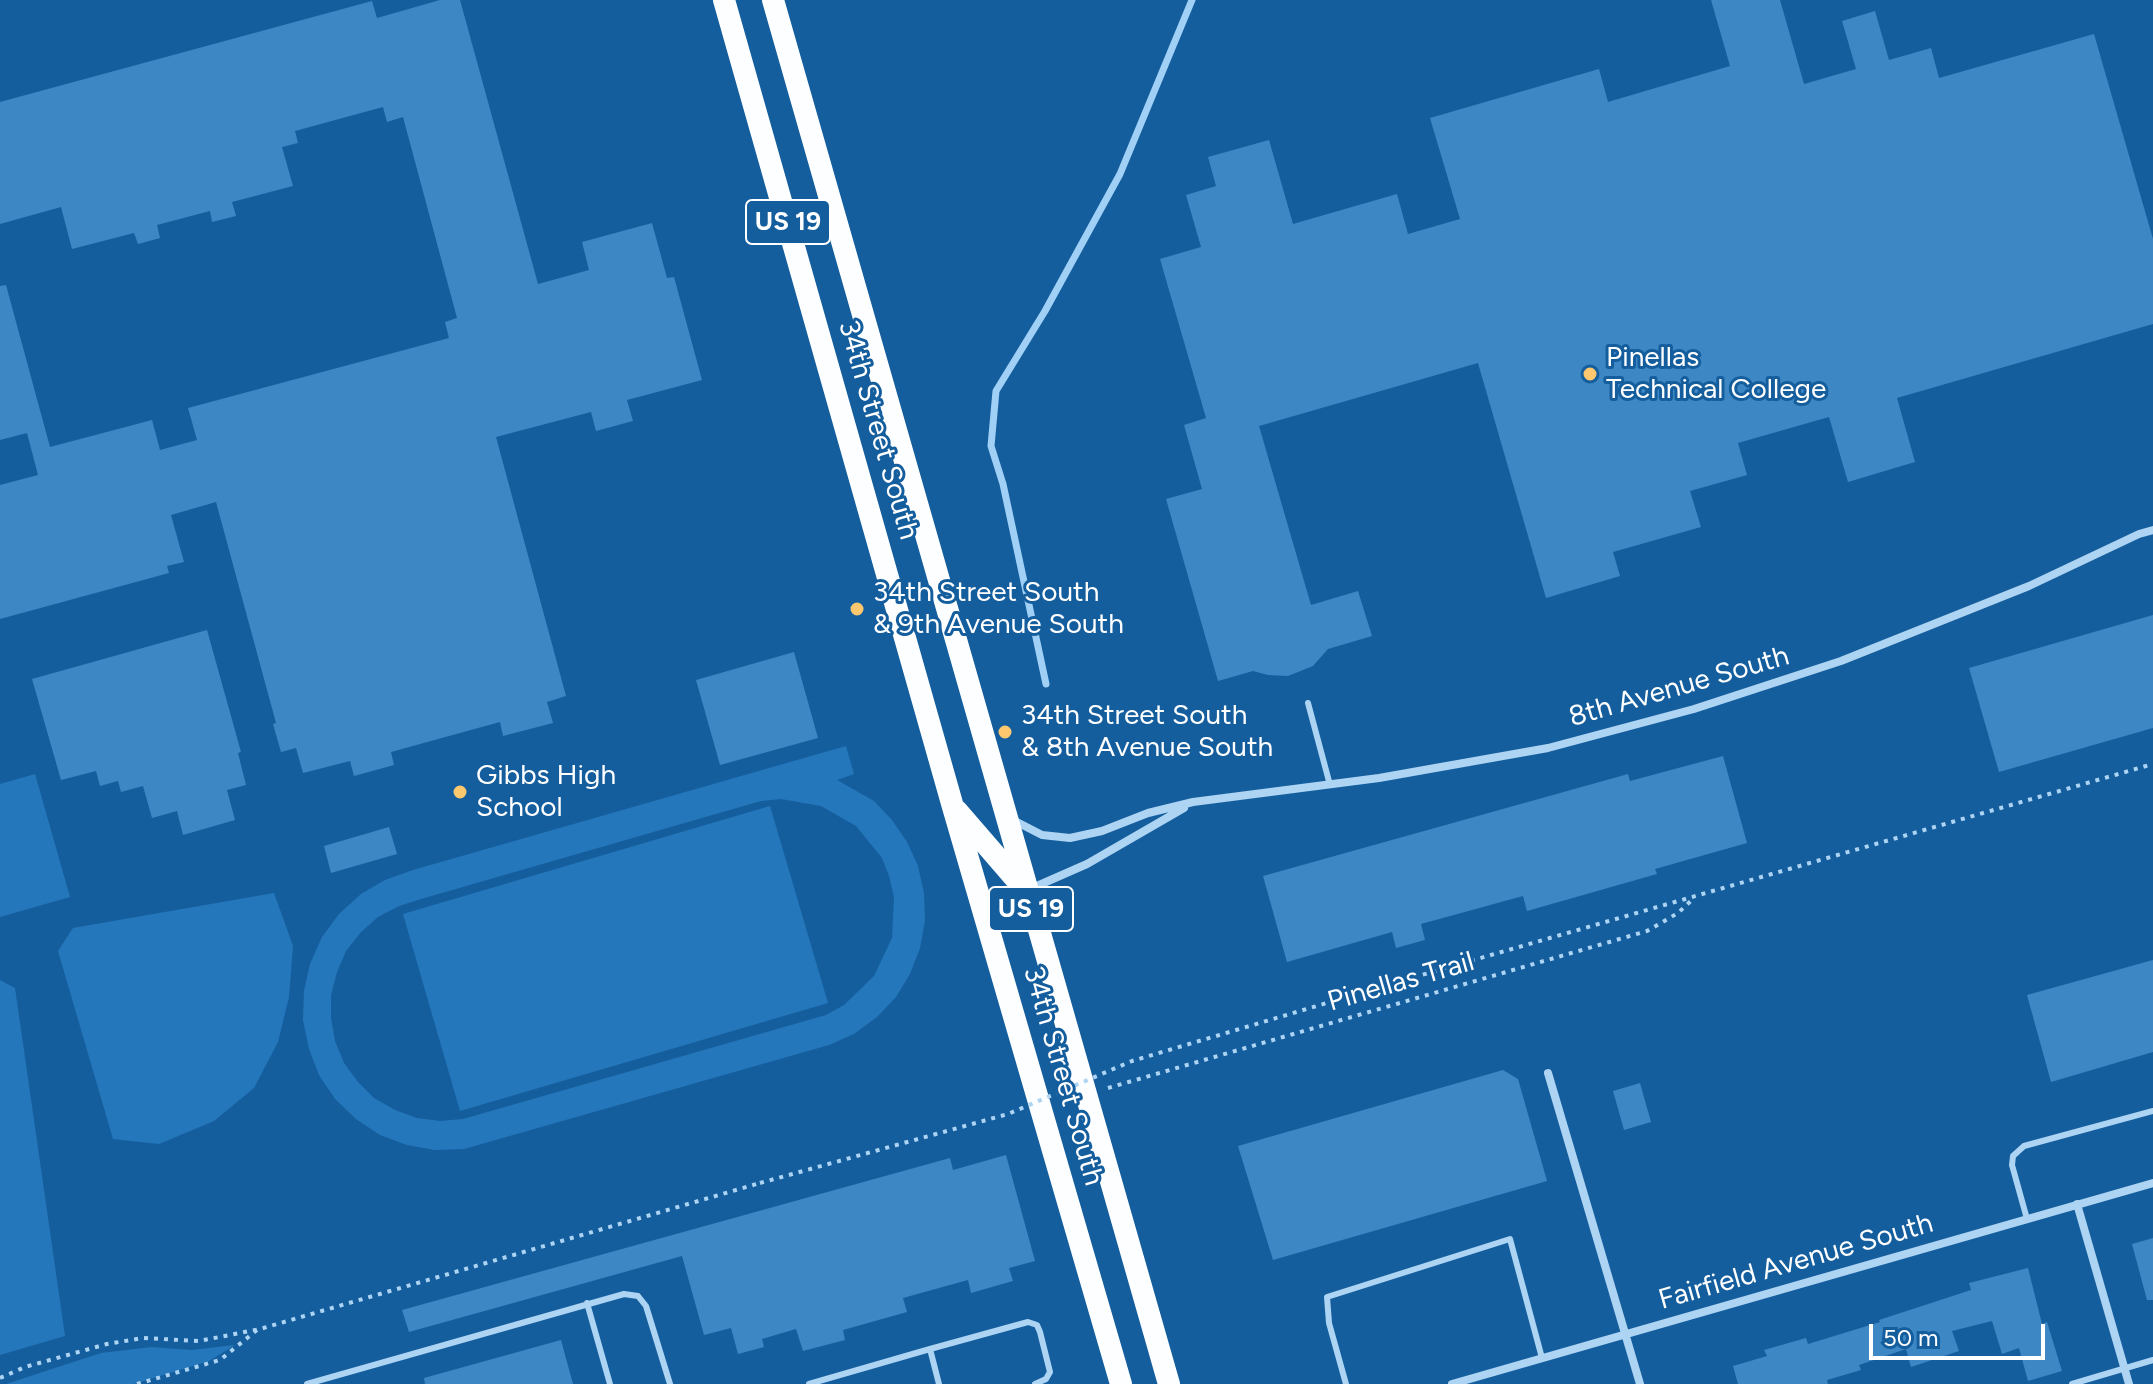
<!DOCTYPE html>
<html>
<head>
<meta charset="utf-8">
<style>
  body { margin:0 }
  #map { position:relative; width:2153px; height:1384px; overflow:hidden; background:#155e9e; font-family:Figtree,sans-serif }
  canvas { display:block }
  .scale { position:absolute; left:1869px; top:1324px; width:176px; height:36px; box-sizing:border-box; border:4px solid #fff; border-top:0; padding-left:10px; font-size:24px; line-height:28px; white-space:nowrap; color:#fff; -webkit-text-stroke:6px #155e9e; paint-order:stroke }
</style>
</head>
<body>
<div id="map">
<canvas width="2153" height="1384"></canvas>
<div class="scale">50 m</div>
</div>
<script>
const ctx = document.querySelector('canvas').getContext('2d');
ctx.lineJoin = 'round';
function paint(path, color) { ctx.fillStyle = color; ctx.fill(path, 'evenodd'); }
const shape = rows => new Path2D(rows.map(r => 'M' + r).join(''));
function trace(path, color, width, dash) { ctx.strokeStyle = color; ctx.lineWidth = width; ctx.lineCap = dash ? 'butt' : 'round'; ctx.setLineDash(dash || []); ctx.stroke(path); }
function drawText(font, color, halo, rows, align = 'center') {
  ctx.font = font + ' Figtree,sans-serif'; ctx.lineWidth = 6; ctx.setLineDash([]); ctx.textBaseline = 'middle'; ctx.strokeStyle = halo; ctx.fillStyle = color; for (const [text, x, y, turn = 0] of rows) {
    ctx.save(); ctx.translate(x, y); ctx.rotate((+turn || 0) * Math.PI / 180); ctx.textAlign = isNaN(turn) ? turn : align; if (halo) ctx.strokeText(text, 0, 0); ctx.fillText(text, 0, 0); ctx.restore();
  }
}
paint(shape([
  [846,746,854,774,837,780,874,801,892,820,907,842,918,866,924,893,925,920,920,948,910,974,896,997,877,1017,854,1034,829,1045,464,1149,435,1150,407,1145,380,1135,356,1119,335,1099,319,1075,309,1049,303,1020,304,991,310,964,322,937,339,914,361,894,385,880,413,870],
  [781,799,821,806,856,826,882,858,889,876,894,897,892,938,874,976,844,1005,826,1015,463,1119,440,1121,417,1118,395,1110,374,1098,358,1082,344,1063,335,1041,331,1018,331,995,337,972,346,951,361,932,378,917,399,906,421,899,761,801],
  [35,774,70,897,0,917,0,784],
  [770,806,828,1003,460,1111,403,914],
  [274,893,293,946,289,997,278,1042,254,1088,214,1121,159,1144,113,1139,58,951,73,928],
  [0,980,15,988,65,1336,0,1355],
  [235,1345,209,1361,134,1384,6,1384,101,1353,152,1347,191,1350]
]), '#2577bb');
trace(shape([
  [1046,684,1003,484,991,446,996,391,1045,311,1120,174,1192,0]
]), '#a0d0f6', 7);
paint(shape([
  [440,0,460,0,538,284,589,270,582,242,652,223,667,278,674,277,702,380,627,400,633,421,596,431,591,412,496,437,566,696,547,702,553,723,503,736,500,722,391,752,394,765,354,776,350,761,303,773,296,748,281,752,273,724,276,723,216,502,171,515,184,562,167,566,169,573,0,619,0,485,38,475,27,433,0,440,0,286,6,285,50,447,152,420,160,450,197,440,188,408,449,338,445,322,457,318,403,117,387,122,383,107,295,131,298,143,282,147,293,186,232,202,236,216,212,222,210,211,157,225,160,238,138,244,134,233,72,249,61,207,0,224,0,102,372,1,377,18],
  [1711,0,1780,0,1804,84,1856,69,1842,21,1875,11,1889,60,1931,48,1939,78,2094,34,2153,239,2153,324,1897,398,1915,462,1848,482,1829,417,1738,443,1747,475,1690,491,1701,527,1613,552,1620,576,1546,598,1478,363,1259,426,1311,605,1358,591,1372,636,1328,649,1313,666,1288,676,1268,675,1253,671,1218,681,1166,499,1202,489,1184,425,1206,418,1160,259,1201,247,1186,195,1216,186,1208,157,1269,140,1293,224,1397,194,1408,234,1460,219,1430,118,1599,69,1608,102,1730,66],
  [2153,615,2153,728,1999,772,1969,668],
  [207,630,241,752,238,753,246,785,227,790,235,820,183,835,177,811,152,818,143,786,121,792,118,781,100,786,96,771,61,780,32,679],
  [794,652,818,738,720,765,696,680],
  [1723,756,1747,843,1655,869,1657,874,1527,911,1523,896,1421,924,1425,940,1396,948,1392,932,1287,962,1263,876,1628,774,1630,781],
  [389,827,397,854,331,873,324,846],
  [2153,960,2153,1052,2051,1082,2027,995],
  [1503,1070,1518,1079,1547,1181,1273,1260,1238,1146],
  [1640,1083,1651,1122,1624,1130,1613,1091],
  [1006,1155,1035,1261,1009,1268,1013,1281,971,1293,968,1280,903,1298,907,1312,843,1330,845,1340,803,1351,796,1329,762,1339,764,1347,738,1354,731,1328,704,1335,682,1256,409,1332,402,1310,950,1158,953,1170],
  [2153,1238,2153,1300,2147,1300,2132,1244],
  [2028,1268,2042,1324,2047,1322,2062,1371,2028,1381,2019,1348,2002,1354,1992,1321,1952,1331,1959,1351,1911,1367,1906,1349,1859,1365,1861,1370,1827,1380,1828,1384,1738,1384,1733,1366,1767,1356,1764,1350,1806,1338,1808,1344,1880,1322,1879,1320,1971,1290,1969,1283],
  [561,1340,573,1384,425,1384,424,1378]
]), '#3e87c5');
trace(shape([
  [1394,983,2153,764],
  [1108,1088,1647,931,1678,913,1694,898],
  [0,1378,25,1367,107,1344,143,1338,199,1341,260,1329,760,1183],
  [137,1384,220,1360,257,1330]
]), '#add4f3', 4, [4, 6]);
trace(shape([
  [1308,703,1330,785],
  [2027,1219,2012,1165,2013,1156,2024,1146,2153,1111],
  [587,1303,610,1384],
  [307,1384,624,1294,638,1296,646,1306,670,1384],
  [809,1384,930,1349],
  [939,1384,930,1349,1028,1322,1037,1325,1040,1332,1050,1372,1046,1379,1035,1384],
  [1346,1384,1329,1323,1327,1297,1510,1239,1542,1358],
  [2072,1384,2153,1360]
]), '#add4f3', 6);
trace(shape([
  [1011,819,1042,835,1070,838,1102,831,1148,813,1193,802,1379,778,1548,748,1694,709,1841,661,2029,586,2139,534,2153,530],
  [1030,889,1087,864,1184,808],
  [1548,1073,1640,1384],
  [2077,1204,2129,1384],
  [1452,1384,2153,1183]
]), '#add4f3', 8);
trace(shape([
  [724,0,953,807,1121,1384],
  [773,0,1169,1384],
  [957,811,1021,885]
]), '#fcfeff', 22);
trace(shape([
  [760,1183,1008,1114,1132,1061,1394,983]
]), '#add4f3', 4, [4, 6]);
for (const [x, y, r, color] of [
  [1590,374,8,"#ffc86f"],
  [857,609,8,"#ffc86f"],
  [1005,732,8,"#ffc86f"],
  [460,792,8,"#ffc86f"]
]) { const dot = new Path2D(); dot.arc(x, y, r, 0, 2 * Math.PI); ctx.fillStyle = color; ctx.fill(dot); trace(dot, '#155e9e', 3); }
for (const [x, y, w] of [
  [788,222,84],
  [1031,909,84]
]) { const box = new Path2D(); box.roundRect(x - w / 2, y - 22, w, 44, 6); ctx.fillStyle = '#155e9e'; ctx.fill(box); trace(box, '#fff', 2); }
drawText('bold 26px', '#fff', null, [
  ["US 19",788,222],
  ["US 19",1031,909]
]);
drawText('28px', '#fff', '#155e9e', [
  ["Pinellas",1606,358],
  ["Technical College",1606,390],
  ["34th Street South",873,593],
  ["& 9th Avenue South",873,625],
  ["34th Street South",1021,716],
  ["& 8th Avenue South",1021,748],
  ["Gibbs High",476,776],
  ["School",476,808]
], 'left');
drawText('28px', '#fff', '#155e9e', [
  ["34th Street South",878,430,74],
  ["8th Avenue South",1679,687,-16],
  ["Pinellas Trail",1401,982,-16],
  ["34th Street South",1063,1076,74],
  ["Fairfield Avenue South",1796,1262,-16]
]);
</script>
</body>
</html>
